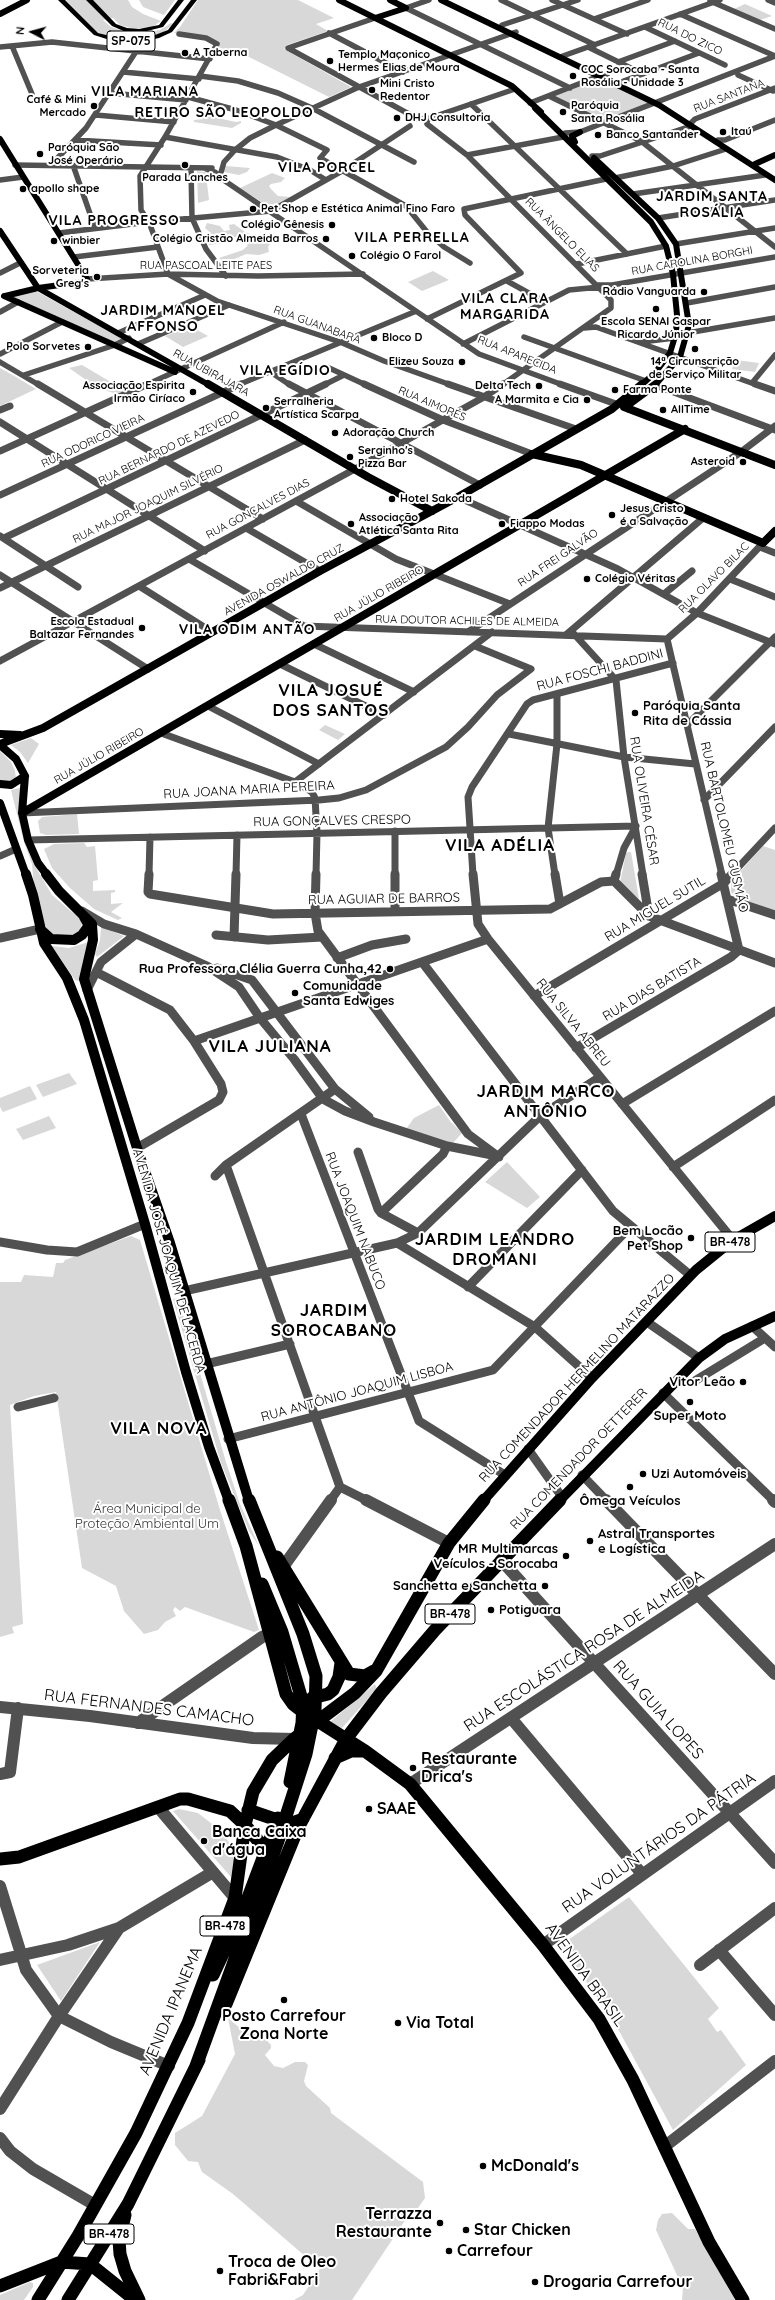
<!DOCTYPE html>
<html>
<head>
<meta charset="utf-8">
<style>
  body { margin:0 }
  #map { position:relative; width:775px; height:2300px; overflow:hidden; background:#fff; font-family:Quicksand,sans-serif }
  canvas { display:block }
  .north { position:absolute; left:12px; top:12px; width:40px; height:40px; -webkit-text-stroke:3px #fff; paint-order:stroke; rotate:276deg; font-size:11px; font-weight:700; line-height:16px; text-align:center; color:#000 }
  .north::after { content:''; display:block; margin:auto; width:14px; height:18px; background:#000; clip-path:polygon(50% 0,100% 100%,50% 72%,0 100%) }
</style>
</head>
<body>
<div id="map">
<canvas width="775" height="2300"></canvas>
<div class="north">N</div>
</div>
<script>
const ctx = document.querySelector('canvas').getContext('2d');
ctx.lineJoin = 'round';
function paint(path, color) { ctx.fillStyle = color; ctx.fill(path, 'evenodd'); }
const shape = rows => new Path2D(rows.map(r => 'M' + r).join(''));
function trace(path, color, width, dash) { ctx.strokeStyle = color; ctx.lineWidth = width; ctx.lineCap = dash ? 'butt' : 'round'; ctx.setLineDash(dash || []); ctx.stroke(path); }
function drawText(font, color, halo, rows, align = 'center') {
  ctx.font = font + ' Quicksand,sans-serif'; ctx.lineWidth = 4; ctx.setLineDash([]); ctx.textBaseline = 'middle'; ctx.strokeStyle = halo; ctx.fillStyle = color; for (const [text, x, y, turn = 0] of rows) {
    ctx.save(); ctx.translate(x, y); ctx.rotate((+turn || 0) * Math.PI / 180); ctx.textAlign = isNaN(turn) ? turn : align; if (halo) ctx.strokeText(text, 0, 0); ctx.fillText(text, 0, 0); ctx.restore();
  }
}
paint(shape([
  [66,0,128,0,132,7,143,14,161,21,152,27,134,29,120,25,113,18,103,20,111,27,123,31,150,32,160,30,171,23,174,24,162,33,145,38,122,39,104,35,97,32],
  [139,0,175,0,164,15,143,7],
  [198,0,298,0,334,18,316,24,328,31,287,45,284,49,351,87,329,97,241,53,217,47,218,43,213,39,174,33,180,27],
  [745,4,772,16,760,20,734,9],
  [599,78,651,103,603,121,553,96],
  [204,115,236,122,241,121,241,123,232,128,194,122,194,120,203,119],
  [225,166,250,168,247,172,239,175,224,172],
  [197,171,210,173,217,178,207,183,209,200,198,203],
  [272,173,285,178,281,182,271,184,269,186,271,189,278,196,290,197,271,208,240,188],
  [207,223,220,226,224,231,230,230,229,225,234,224,245,232,271,242,268,247,269,252,259,255,246,254,225,263,219,258,243,250,248,245,245,241,235,237,223,243,209,245,208,241,213,235,205,228],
  [433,271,449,280,422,291,408,282],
  [34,290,123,339,114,343,10,296],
  [190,326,208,336,183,347,165,336],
  [736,360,759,363,755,372,732,369],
  [82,365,126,391,119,395,96,387,69,368],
  [0,368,16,377,36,389,0,406],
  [325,725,345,734,338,740,319,730],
  [31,738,39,744,28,763,20,752,11,745],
  [0,751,11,762,15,771,16,779,13,782,0,783],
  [24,787,22,801,38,871,52,895,79,918,82,923,81,928,77,934,72,936,49,934,43,920,34,888,32,864,24,842,11,790],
  [77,814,79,834,46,835,40,833,38,821,42,817],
  [84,843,87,847,95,846,98,880,93,881,93,891,115,890,115,892,111,893,111,904,123,903,111,912,122,918,118,920,94,909,70,888,52,868,44,849,54,844],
  [763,846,775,850,775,912,738,900,731,892,731,882],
  [629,852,631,852,639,899,620,883,626,853],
  [101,927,124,936,97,957,95,954,100,940],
  [89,942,81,980,78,981,75,980,52,946,69,948],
  [69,1073,77,1084,43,1097,36,1085],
  [30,1086,37,1099,3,1112,0,1107,0,1098],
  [439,1105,450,1121,462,1133,453,1143,446,1143,406,1129,414,1118],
  [49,1116,56,1128,23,1140,16,1129],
  [507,1162,540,1197,527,1208,485,1182],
  [131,1236,140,1240,220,1510,259,1630,254,1632,185,1607,180,1611,175,1607,173,1610,176,1616,165,1622,158,1630,144,1634,124,1611,116,1586,82,1568,56,1392,34,1396,10,1405,23,1624,12,1627,14,1633,0,1637,0,1282,21,1282,24,1275,53,1277,56,1263,63,1263,65,1260],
  [178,1298,226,1462,240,1504,259,1546,249,1531,221,1463,173,1299],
  [375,1684,377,1689,342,1728,330,1722],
  [179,1809,198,1813,221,1831,231,1845,234,1861,231,1877,173,1811],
  [629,1897,719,2008,708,2019,717,2032,721,2030,746,2065,673,2130,612,2018,561,1945],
  [100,1942,61,2001,37,1965],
  [228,2018,246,2033,256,2029,271,2045,271,2048,265,2055,274,2066,283,2068,295,2062,305,2062,308,2065,304,2081,306,2086,330,2108,331,2113,423,2182,425,2198,411,2218,406,2219,352,2300,294,2300,303,2295,320,2269,233,2194,202,2172,198,2162,188,2161,175,2145,175,2133,202,2116,235,2054],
  [672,2213,688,2229,695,2229,735,2300,682,2300,683,2288,656,2230,658,2220,662,2214],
  [30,2282,33,2283,33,2287,24,2300,0,2300,0,2295]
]), '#d8d8d8');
trace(shape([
  [501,0,595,45],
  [552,0,627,34],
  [768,0,775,3],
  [710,1,775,29],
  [406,8,570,88],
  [406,8,429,0],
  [680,14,775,56],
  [375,18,288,48,418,119,430,118,427,121],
  [594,19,648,0],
  [502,25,578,0],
  [645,27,725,65],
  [329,33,403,72],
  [12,46,32,94],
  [0,47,52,42,210,59],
  [588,47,643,74],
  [560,57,720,0],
  [618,62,675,41],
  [123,72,199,79],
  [738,75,773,91],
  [200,76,238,81,278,93,312,108,414,162],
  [621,82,699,53],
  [110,93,186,100],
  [549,96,641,141,775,247],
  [188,97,236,110,276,125,327,150,320,158,406,206,427,232,444,247,470,263],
  [530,103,599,76,607,76],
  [471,104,627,254],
  [96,115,174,122],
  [430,118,515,89],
  [691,123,695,119,775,88],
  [427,124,467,155,611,300,611,308,502,385],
  [565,133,580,132,775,56],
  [165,137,277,157,310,170,326,180],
  [75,140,161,145],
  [718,140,725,140,775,120],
  [467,155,563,137],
  [592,156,600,156,691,126],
  [15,165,212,168],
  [51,165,86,128,141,44],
  [73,165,95,228],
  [191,168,192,218,206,249,226,276],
  [206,169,215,172,225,181,479,354,563,385],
  [220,176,224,162,235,150,250,138,276,125,359,87,516,32],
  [615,178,673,166,726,149],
  [0,180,23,177],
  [633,194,765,175],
  [658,218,775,200],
  [59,233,149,222,271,211,342,171,410,126],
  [676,244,775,228],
  [74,257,158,247],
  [577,264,666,246],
  [0,273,20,263],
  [168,274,217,301,340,342,384,361,451,385],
  [168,274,149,222,141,210,140,176,165,137,217,44,206,38,179,34],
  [87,279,168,274,258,276,363,274],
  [507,281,545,302],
  [598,285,612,285,775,257],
  [687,303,775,287],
  [0,312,18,302],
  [427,319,521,273,465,215,464,209,606,179],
  [584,328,596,327,757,385],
  [118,333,205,295],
  [687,333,775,318],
  [524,337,646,381],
  [641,342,675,338],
  [138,344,229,305],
  [463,344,569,290,600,287],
  [0,354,62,322],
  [0,362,39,385],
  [327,367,366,385],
  [269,371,290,385],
  [24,375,115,345,129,338],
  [752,383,775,355],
  [146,385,284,322],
  [238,385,414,312],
  [324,385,344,375]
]), '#515151', 5.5);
trace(shape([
  [38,384,263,519],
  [289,384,480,485],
  [364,384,443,420,532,454],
  [448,384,576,429],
  [560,384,616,404],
  [755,384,775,391],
  [655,385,775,430],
  [0,410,10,406],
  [0,422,205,551],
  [0,451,148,384],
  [0,495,241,384],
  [458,497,618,569,697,613,775,644],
  [296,501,396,559,510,604],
  [246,528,320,571],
  [0,536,78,587],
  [4,538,326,384],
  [760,547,775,553],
  [189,559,304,626,667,639],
  [0,575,148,669],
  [730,579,775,597],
  [139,586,212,632],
  [0,588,305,440],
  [664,594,692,571],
  [468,632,741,452,775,426],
  [567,634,703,518],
  [574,634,616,680,624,757,643,875],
  [667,639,722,875],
  [667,639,697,613,763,543],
  [314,644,414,692],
  [0,661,355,469,484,397,503,384],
  [280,664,384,715],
  [208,706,319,764],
  [687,725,775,637],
  [161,733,295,782,312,792,315,798,317,833,316,875],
  [509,734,624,757,695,764],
  [295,782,492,632],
  [704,800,775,727],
  [22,813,319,800,339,798,366,790,446,747,468,727,497,695,531,669,475,646],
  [395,831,395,875],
  [28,840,636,826],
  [0,856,16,849],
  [149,875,150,837],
  [236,875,237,835],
  [473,875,468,797,472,787,527,704,533,700,673,663],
  [555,875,548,828,557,744,557,694],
  [616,875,624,848,636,826],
  [731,875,775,828]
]), '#515151', 7);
trace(shape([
  [149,874,148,892,150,894,273,914,550,909,601,882,614,881],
  [316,874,315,913,318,931,468,1134,499,1157],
  [395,874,395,912],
  [473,874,478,924,488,939,733,1240],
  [555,874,560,904],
  [642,874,649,916],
  [721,874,739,950],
  [614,881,649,916,775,963],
  [614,881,616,874],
  [727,899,775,915],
  [82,911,104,924,136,934,207,966,239,987,260,1018,294,1059,323,1099,345,1111,374,1122,447,1146,497,1156],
  [216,935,268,940,322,937],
  [234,937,236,874],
  [0,938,40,929],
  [337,958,372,945,406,939],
  [422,962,613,1211,690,1275],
  [217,968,252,980,335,1089,369,1117],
  [96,972,170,1010,194,1041,221,1084,223,1092,219,1100,137,1148],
  [87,990,101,962,136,934],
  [534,996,724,883,732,874],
  [194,1041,488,939],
  [576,1048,731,957,739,950],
  [622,1104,775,1011],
  [301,1114,419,1421,505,1475],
  [358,1152,378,1209,381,1213,418,1233],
  [226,1165,340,1487,368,1501],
  [673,1167,775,1100],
  [215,1176,226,1165,335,1089],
  [381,1213,443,1154,447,1146],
  [0,1242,47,1250,77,1252,145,1224],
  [397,1243,535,1327,592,1378],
  [468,1287,582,1170],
  [184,1291,397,1243,418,1233,540,1116,600,1077],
  [647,1322,699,1358],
  [752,1326,775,1347],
  [206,1364,290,1344],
  [693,1382,765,1338],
  [663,1393,774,1501],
  [18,1407,54,1398],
  [228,1439,493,1370,630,1227],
  [528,1449,562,1497],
  [582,1475,607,1501],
  [330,1501,340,1487]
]), '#515151', 9);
trace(shape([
  [366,1500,449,1543],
  [606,1500,775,1674],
  [773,1500,775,1502],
  [501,1560,775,1863],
  [283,1567,331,1500],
  [0,1707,90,1716,253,1738,294,1739],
  [511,1718,642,1874],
  [138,1723,262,1637,271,1633],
  [0,1774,10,1772,18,1708],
  [410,1784,775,1544],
  [158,1807,235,1898],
  [0,1886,26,1970,59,2016,111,2042,169,2066],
  [543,1945,775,1781],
  [719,1950,775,2015],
  [0,1960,68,1945,119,1928,213,1872],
  [700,1965,775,1908],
  [0,2109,59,2016,119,1928],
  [0,2138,10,2151,33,2169,95,2205],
  [664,2147,775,2061]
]), '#515151', 12);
trace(shape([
  [339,0,512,86,541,112],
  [390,0,406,8],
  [441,0,659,105,775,180],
  [0,14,27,0],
  [375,18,406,8],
  [535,108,651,222,666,246,673,274,677,315,676,333,670,353,655,373,641,385],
  [0,139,87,279,82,282,38,288,5,296],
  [575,142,572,136,580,132],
  [594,158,658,218,676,244,689,325,680,357,655,385],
  [755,164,775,155],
  [0,231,38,288,209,385],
  [4,296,175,372]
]), '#000', 6);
trace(shape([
  [208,384,368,477,432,511],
  [624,407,775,465],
  [629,409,629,404,656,384],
  [532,454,581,465,763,543,775,531],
  [0,734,20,735],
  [0,744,43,728,320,571,458,497,612,409,642,384],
  [0,745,16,759,25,776,22,813,28,840,38,863,47,875],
  [0,784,11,785,25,776],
  [0,803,26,875],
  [22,813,685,429]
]), '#000', 8);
trace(shape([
  [26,874,33,895,44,943,67,978,84,1020,145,1224,186,1372,209,1447,229,1501],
  [46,874,59,891,92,924,93,940,84,979,137,1148,170,1243,249,1501],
  [40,929,51,939,74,940,82,935,87,928,88,924,84,917],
  [483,1501,592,1378,696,1270,733,1240,775,1216],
  [559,1501,699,1358,725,1339,775,1316]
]), '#000', 10);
trace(shape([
  [229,1500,246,1546,286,1694,293,1704,302,1711,365,1751,410,1784,543,1945,599,2019,633,2080,709,2242,743,2300],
  [277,1557,349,1674,365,1676,374,1671],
  [262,1584,282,1632,303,1703,302,1723,290,1782],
  [312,1698,328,1694,333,1690,339,1677,341,1663],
  [335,1758,351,1751,365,1751],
  [248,1810,289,1824,303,1819],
  [0,1859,19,1857,180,1799,188,1799,230,1811,245,1825,270,1855],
  [213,1975,243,1911,278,1818],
  [226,2004,298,1828,346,1739,381,1693,435,1630,560,1500],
  [196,2066,278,1841,306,1754,315,1710,316,1676,303,1634,249,1500],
  [125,2215,119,2240,120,2254,125,2271,139,2300],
  [0,2286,61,2262,90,2264,135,2300],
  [38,2300,78,2236,136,2133,188,2023,235,1898,245,1825,253,1792,272,1760,294,1739,355,1693,376,1671,449,1543,484,1500],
  [68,2300,128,2204,199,2060]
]), '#000', 13);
paint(shape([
  [58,0,65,0,98,33,114,37,136,39,155,35,168,30,191,0,197,0,172,32,159,38,136,43,113,41,94,35,58,0],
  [86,0,93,0,116,24,127,28,139,29,159,25,178,0,184,0,163,27,139,33,126,32,112,26,86,0]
]), '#000');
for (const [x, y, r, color] of [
  [185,53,4,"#000"],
  [330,61,4,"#000"],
  [573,76,4,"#000"],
  [372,90,4,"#000"],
  [94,106,4,"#000"],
  [563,112,4,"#000"],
  [397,118,4,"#000"],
  [723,132,4,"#000"],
  [598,135,4,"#000"],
  [40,154,4,"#000"],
  [185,165,4,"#000"],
  [23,189,4,"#000"],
  [253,209,4,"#000"],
  [332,225,4,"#000"],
  [326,239,4,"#000"],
  [54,241,4,"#000"],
  [352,256,4,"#000"],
  [97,277,4,"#000"],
  [704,292,4,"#000"],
  [656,309,4,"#000"],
  [374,338,4,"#000"],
  [88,347,4,"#000"],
  [695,349,4,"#000"],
  [462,362,4,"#000"],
  [539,386,4,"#000"],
  [615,390,4,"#000"],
  [193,392,4,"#000"],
  [587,400,4,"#000"],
  [266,408,4,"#000"],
  [663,410,4,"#000"],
  [335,433,4,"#000"],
  [350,457,4,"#000"],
  [743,462,4,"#000"],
  [392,499,4,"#000"],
  [612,515,4,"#000"],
  [351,524,4,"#000"],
  [502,524,4,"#000"],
  [587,579,4,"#000"],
  [142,628,4,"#000"],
  [635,713,4,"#000"],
  [390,969,4,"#000"],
  [295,993,4,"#000"],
  [691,1238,4,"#000"],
  [743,1382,4,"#000"],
  [690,1402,4,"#000"],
  [643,1474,4,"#000"],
  [630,1487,4,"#000"],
  [590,1541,4,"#000"],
  [566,1556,4,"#000"],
  [545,1586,4,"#000"],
  [491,1610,4,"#000"],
  [413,1768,4,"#000"],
  [369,1809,4,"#000"],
  [204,1841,4,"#000"],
  [284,2000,4,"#000"],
  [398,2023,4,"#000"],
  [483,2166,4,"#000"],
  [440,2223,4,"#000"],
  [466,2230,4,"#000"],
  [449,2251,4,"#000"],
  [220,2271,4,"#000"],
  [535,2282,4,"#000"]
]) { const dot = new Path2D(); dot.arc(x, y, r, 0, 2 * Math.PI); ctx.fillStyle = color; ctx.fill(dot); trace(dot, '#fff', 1.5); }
drawText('11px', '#000', '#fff', [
  ["RUA DO ZICO",690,37,26],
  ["RUA SANTANA",729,96,-21],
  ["RUA ÂNGELO ELIAS",562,235,45],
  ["RUA CAROLINA BORGHI",692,261,-10],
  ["RUA PASCOAL LEITE PAES",206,266],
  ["RUA GUANABARA",317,325,20],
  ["RUA APARECIDA",517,355,22],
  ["RUA UBIRAJARA",211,373,29],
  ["RUA AIMORÉS",432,404,23],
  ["RUA ODORICO VIEIRA",93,441,-25],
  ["RUA BERNARDO DE AZEVEDO",169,448,-26],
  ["RUA MAJOR JOAQUIM SILVÉRIO",148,504,-26],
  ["RUA GONÇALVES DIAS",258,509,-28],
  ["RUA FREI GALVÃO",558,558,-34],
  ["RUA OLAVO BILAC",714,578,-45],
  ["AVENIDA OSWALDO CRUZ",284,580,-29],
  ["RUA JÚLIO RIBEIRO",379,594,-30],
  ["RUA DOUTOR ACHILES DE ALMEIDA",467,621,1],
  ["RUA JÚLIO RIBEIRO",99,756,-30]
]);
drawText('bold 11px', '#000', '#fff', [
  ["A Taberna",193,53],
  ["Templo Maçonico",338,55],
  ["Hermes Elias de Moura",338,68],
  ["COC Sorocaba - Santa",581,70],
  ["Rosália - Unidade 3",581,83],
  ["Mini Cristo",380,84],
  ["Redentor",380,97],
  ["Café & Mini",86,100,"right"],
  ["Mercado",86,113,"right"],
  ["Paróquia",571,106],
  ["Santa Rosália",571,119],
  ["DHJ Consultoria",405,118],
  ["Itaú",731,132],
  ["Banco Santander",606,135],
  ["Paróquia São",48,148],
  ["José Operário",48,161],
  ["Parada Lanches",185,178,"center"],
  ["apollo shape",31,189],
  ["Pet Shop e Estética Animal Fino Faro",261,209],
  ["Colégio Gênesis",324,225,"right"],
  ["Colégio Cristão Almeida Barros",318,239,"right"],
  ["winbier",62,241],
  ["Colégio O Farol",360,256],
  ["Sorveteria",89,271,"right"],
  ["Greg's",89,284,"right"],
  ["Rádio Vanguarda",696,292,"right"],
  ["Escola SENAI Gaspar",656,322,"center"],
  ["Ricardo Júnior",656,335,"center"],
  ["Bloco D",382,338],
  ["Polo Sorvetes",80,347,"right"],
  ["Elizeu Souza",454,362,"right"],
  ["14ª Circunscrição",695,362,"center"],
  ["de Serviço Militar",695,375,"center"],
  ["Associação Espirita",185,386,"right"],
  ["Irmão Ciríaco",185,399,"right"],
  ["Delta Tech",531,386,"right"],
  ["Farma Ponte",623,390],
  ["A Marmita e Cia",579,400,"right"],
  ["Serralheria",274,402],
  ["Artística Scarpa",274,415],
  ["AllTime",671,410],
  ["Adoração Church",343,433],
  ["Serginho's",358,451],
  ["Pizza Bar",358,464],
  ["Asteroid",735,462,"right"],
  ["Hotel Sakoda",400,499],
  ["Jesus Cristo",620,509],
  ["é a Salvação",620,522],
  ["Associação",359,518],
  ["Atlética Santa Rita",359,531],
  ["Fiappo Modas",510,524],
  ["Colégio Véritas",595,579],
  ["Escola Estadual",134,622,"right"],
  ["Baltazar Fernandes",134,635,"right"]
], 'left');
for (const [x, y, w] of [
  [131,41,48],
  [730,1242,50],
  [450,1614,50],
  [225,1926,50],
  [109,2234,50]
]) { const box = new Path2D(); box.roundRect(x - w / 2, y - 10, w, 20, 3); ctx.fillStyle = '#fff'; ctx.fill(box); trace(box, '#000', 1); }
drawText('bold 12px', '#000', null, [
  ["SP-075",131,41],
  ["BR-478",730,1242],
  ["BR-478",450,1614],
  ["BR-478",225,1926],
  ["BR-478",109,2234]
]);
drawText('13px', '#000', '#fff', [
  ["RUA FOSCHI BADDINI",600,670,-15],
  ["RUA JOANA MARIA PEREIRA",249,790,-3],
  ["RUA OLIVEIRA CÉSAR",644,801,81],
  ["RUA GONÇALVES CRESPO",332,821,-1],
  ["RUA BARTOLOMEU GUSMÃO",724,827,77],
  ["RUA AGUIAR DE BARROS",384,899,-1],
  ["RUA MIGUEL SUTIL",655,909,-31],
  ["RUA DIAS BATISTA",652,989,-31],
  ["RUA SILVA ABREU",573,1023,51],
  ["RUA JOAQUIM NABUCO",355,1221,69],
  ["AVENIDA JOSÉ JOAQUIM DE LACERDA",169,1261,74],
  ["RUA COMENDADOR HERMELINO MATARAZZO",577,1378,-47],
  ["RUA ANTÔNIO JOAQUIM LISBOA",357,1392,-15],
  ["RUA COMENDADOR OETTERER",579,1459,-46]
]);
drawText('bold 13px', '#000', '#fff', [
  ["Paróquia Santa",643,706],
  ["Rita de Cássia",643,721],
  ["Rua Professora Clélia Guerra Cunha,42",382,969,"right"],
  ["Comunidade",303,986],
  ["Santa Edwiges",303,1001],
  ["Bem Locão",683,1231,"right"],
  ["Pet Shop",683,1246,"right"],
  ["Vitor Leão",735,1382,"right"],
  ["Super Moto",690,1416,"center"],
  ["Uzi Automóveis",651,1474],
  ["Ômega Veículos",630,1501,"center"],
  ["Astral Transportes",598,1534],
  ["e Logística",598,1549],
  ["MR Multimarcas",558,1549,"right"],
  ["Veículos - Sorocaba",558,1564,"right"],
  ["Sanchetta e Sanchetta",537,1586,"right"],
  ["Potiguara",499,1610]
], 'left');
drawText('13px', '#2f2f2f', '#fff', [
  ["Área Municipal de",147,1509],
  ["Proteção Ambiental Um",147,1524]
]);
ctx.letterSpacing = '1px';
drawText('bold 14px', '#000', '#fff', [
  ["VILA MARIANA",145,92],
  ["RETIRO SÃO LEOPOLDO",224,113],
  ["VILA PORCEL",327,168],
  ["JARDIM SANTA",712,197],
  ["ROSÁLIA",712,213],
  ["VILA PROGRESSO",114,221],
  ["VILA PERRELLA",412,238],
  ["VILA CLARA",505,299],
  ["MARGARIDA",505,315],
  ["JARDIM MANOEL",163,311],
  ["AFFONSO",163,327],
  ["VILA EGÍDIO",285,371],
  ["VILA ODIM ANTÃO",247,630]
]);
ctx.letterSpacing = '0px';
drawText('16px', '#000', '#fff', [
  ["RUA ESCOLÁSTICA ROSA DE ALMEIDA",584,1651,-33],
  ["RUA FERNANDES CAMACHO",149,1708,7],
  ["RUA GUIA LOPES",658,1710,48],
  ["RUA VOLUNTÁRIOS DA PÁTRIA",659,1843,-35],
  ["AVENIDA BRASIL",585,1975,54],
  ["AVENIDA IPANEMA",171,2011,-67]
]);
drawText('bold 16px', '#000', '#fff', [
  ["Restaurante",421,1759],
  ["Drica's",421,1777],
  ["SAAE",377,1809],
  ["Banca Caixa",212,1832],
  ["d'água",212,1850],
  ["Posto Carrefour",284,2016,"center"],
  ["Zona Norte",284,2034,"center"],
  ["Via Total",406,2023],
  ["McDonald's",491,2166],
  ["Terrazza",432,2214,"right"],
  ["Restaurante",432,2232,"right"],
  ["Star Chicken",474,2230],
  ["Carrefour",457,2251],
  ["Troca de Oleo",228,2262],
  ["Fabri&Fabri",228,2280],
  ["Drogaria Carrefour",543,2282]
], 'left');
ctx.letterSpacing = '1px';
drawText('bold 17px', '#000', '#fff', [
  ["VILA JOSUÉ",331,691],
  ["DOS SANTOS",331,711],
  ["VILA ADÉLIA",500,846],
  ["VILA JULIANA",270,1047],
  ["JARDIM MARCO",546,1092],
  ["ANTÔNIO",546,1112],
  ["JARDIM LEANDRO",495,1240],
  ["DROMANI",495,1260],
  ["JARDIM",334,1311],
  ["SOROCABANO",334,1331],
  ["VILA NOVA",159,1429]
]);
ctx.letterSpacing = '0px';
</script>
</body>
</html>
